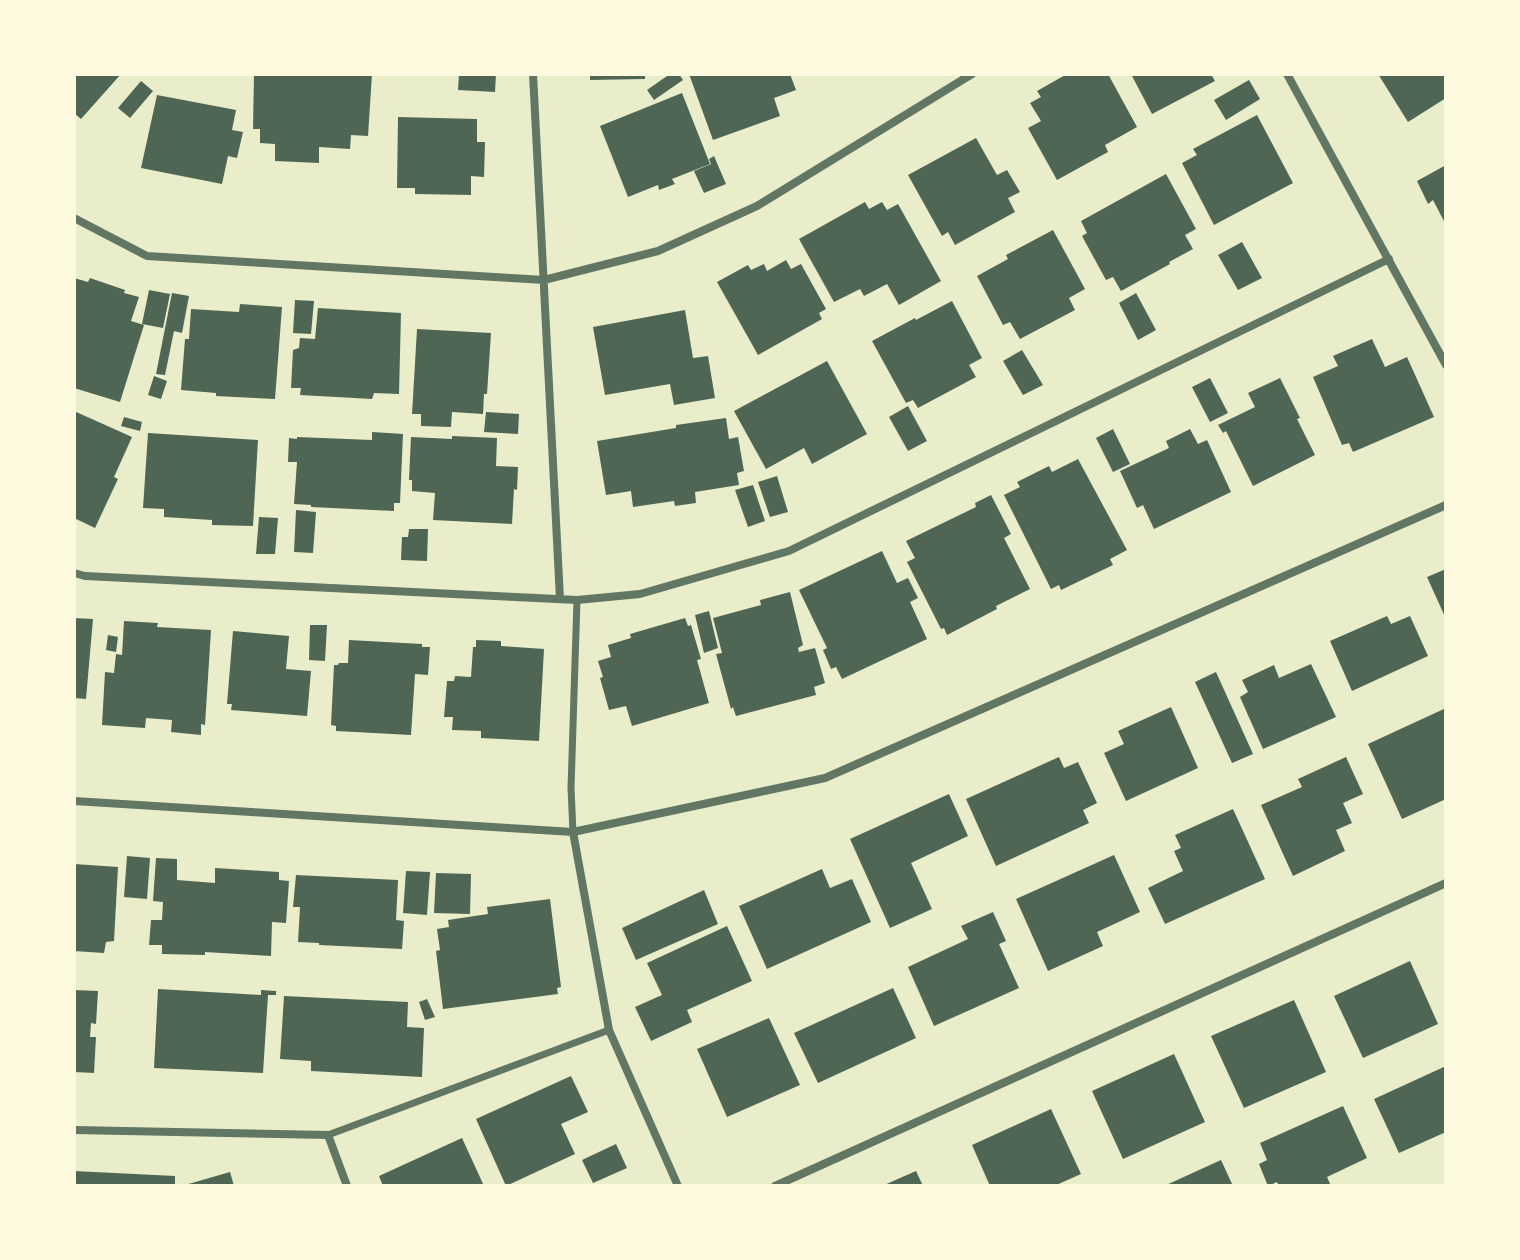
<!DOCTYPE html>
<html>
<head>
<meta charset="utf-8">
<style>
  body { margin:0 }
  #map { position:relative; width:1520px; height:1260px; overflow:hidden; background:#e9edc9; font-family:"IBM Plex Serif",serif }
  canvas { display:block }
  .frame { position:absolute; inset:0; border:76px solid #fefae0; pointer-events:none }
</style>
</head>
<body>
<div id="map">
<canvas width="1520" height="1260"></canvas>
<div class="frame"></div>
</div>
<script>
const ctx = document.querySelector('canvas').getContext('2d');
ctx.lineJoin = 'round';
function paint(path, color) { ctx.fillStyle = color; ctx.fill(path, 'evenodd'); }
const shape = rows => new Path2D(rows.map(r => 'M' + r).join(''));
function trace(path, color, width, dash) { ctx.strokeStyle = color; ctx.lineWidth = width; ctx.lineCap = dash ? 'butt' : 'round'; ctx.setLineDash(dash || []); ctx.stroke(path); }
paint(shape([
  [74,74,121,74,81,119,74,113],
  [254,74,372,74,368,136,351,135,350,149,319,147,319,163,275,161,275,144,260,143,260,129,253,129],
  [459,74,496,74,495,92,458,90],
  [590,74,645,74,645,79,590,80],
  [670,74,679,74,683,80,654,100,647,90],
  [689,74,790,74,796,90,774,98,780,116,713,140],
  [1067,74,1108,74,1137,127,1105,145,1108,152,1057,180,1028,128,1041,121,1030,103,1041,97,1037,91],
  [1131,74,1211,74,1215,81,1152,114],
  [1378,74,1446,74,1446,98,1408,122],
  [1249,80,1260,99,1226,120,1214,100],
  [141,81,153,91,130,118,118,108],
  [682,93,710,164,672,179,675,184,659,190,658,185,628,197,600,126],
  [157,95,236,110,232,130,243,132,237,158,228,156,222,184,141,168],
  [1257,115,1293,183,1214,225,1182,163,1197,155,1193,149],
  [398,117,477,119,477,142,485,142,484,177,471,176,471,195,415,194,415,188,397,188],
  [976,138,997,175,1007,170,1020,192,1008,198,1015,212,955,245,948,232,942,236,908,175],
  [714,156,726,184,704,193,694,171,711,164,709,159],
  [1446,165,1446,225,1433,200,1428,204,1417,181],
  [1166,174,1196,229,1185,235,1193,249,1169,262,1170,264,1121,291,1113,277,1106,280,1082,236,1087,233,1081,221],
  [865,202,869,209,882,202,887,210,898,204,941,281,899,305,887,284,864,296,860,289,834,302,799,239],
  [1053,230,1085,289,1069,298,1075,310,1020,339,1010,322,1003,325,977,276,1008,259,1006,255],
  [1242,242,1262,278,1238,290,1218,255],
  [786,260,791,269,801,264,826,309,819,313,822,319,758,355,717,282,748,265,751,270,764,264,767,271],
  [74,278,88,282,90,278,125,290,124,293,139,297,131,321,144,325,120,402,74,388],
  [149,290,170,294,163,328,142,324],
  [172,293,189,296,182,333,174,331,165,375,156,374],
  [1136,293,1156,330,1138,340,1119,303],
  [295,300,314,301,311,334,293,333],
  [952,301,982,358,969,365,976,377,918,408,913,400,906,403,872,341,915,318,916,320],
  [240,304,282,307,275,399,216,396,216,393,181,390,185,339,189,339,191,309,239,312],
  [318,308,401,313,399,394,374,393,372,399,300,395,301,388,291,388,293,350,299,348,300,338,315,339],
  [685,310,693,358,708,356,715,398,674,405,670,384,605,395,593,327],
  [417,329,491,333,487,394,484,394,483,414,452,412,451,427,421,426,421,414,412,414],
  [1372,339,1385,367,1407,357,1434,417,1353,452,1349,443,1342,445,1313,377,1338,366,1333,356],
  [1022,350,1043,385,1023,395,1003,361],
  [827,361,867,434,812,464,804,448,766,469,734,411],
  [154,376,167,381,161,399,148,395],
  [1210,378,1228,413,1210,422,1192,387],
  [1280,378,1300,418,1297,419,1315,455,1253,486,1226,431,1223,433,1218,425,1255,407,1248,393],
  [908,406,927,441,908,451,889,417],
  [74,411,132,437,114,477,118,479,95,528,74,518],
  [486,412,519,414,518,434,484,432],
  [124,417,142,422,140,431,121,426],
  [726,418,729,439,738,437,744,471,737,473,739,485,695,492,696,503,675,506,674,501,633,507,631,491,606,495,597,441,676,428,676,425],
  [1113,429,1130,464,1113,472,1096,438],
  [1190,429,1198,444,1207,440,1231,492,1154,529,1143,505,1137,508,1120,471,1169,448,1166,441],
  [372,432,403,434,400,503,394,503,394,511,311,507,311,505,294,504,297,462,288,462,289,438,297,439,297,437,372,440],
  [148,433,258,440,253,526,212,525,212,520,164,517,164,509,143,508],
  [452,436,497,438,496,466,518,467,517,490,514,489,512,524,433,520,435,493,412,491,412,480,409,480,411,437,452,439],
  [1078,459,1127,550,1110,559,1113,565,1061,590,1059,585,1051,589,1004,495,1020,487,1017,482,1049,466,1052,472],
  [777,476,788,512,770,517,758,482],
  [753,485,765,521,748,527,735,490],
  [991,495,1011,534,1004,538,1030,589,996,606,997,609,947,635,944,628,941,629,907,562,915,558,906,541,976,507,975,503],
  [296,510,316,512,313,553,294,552],
  [259,517,278,518,275,554,256,554],
  [409,529,428,529,427,561,401,560,402,537,408,537],
  [882,551,897,583,908,578,918,598,910,602,927,639,842,679,836,667,831,669,823,650,827,648,799,590],
  [1446,569,1446,619,1427,577],
  [790,592,803,645,798,648,799,652,815,648,825,683,814,687,816,695,736,716,733,707,731,709,716,654,722,653,713,618,761,605,760,600],
  [709,611,718,648,704,653,695,615],
  [1387,616,1391,624,1410,616,1428,656,1352,691,1330,641],
  [74,618,93,619,86,699,74,698],
  [685,618,688,626,691,625,701,659,697,660,709,703,632,726,626,706,609,710,600,678,603,677,598,661,611,657,608,645,631,638,630,634],
  [124,621,158,623,157,627,211,630,205,725,201,724,201,735,171,732,172,720,146,718,145,728,102,725,105,672,114,673,116,654,122,655],
  [310,625,327,625,325,661,309,660],
  [233,631,289,636,286,669,311,671,307,716,231,710,232,704,227,704],
  [108,635,118,637,116,652,106,650],
  [349,640,422,644,422,647,430,647,428,675,415,674,411,735,336,731,336,726,331,725,334,665,338,665,339,663,348,663],
  [476,640,501,641,501,646,544,649,539,741,481,738,481,731,452,730,453,717,444,717,447,681,454,681,455,676,471,677,473,647,476,647],
  [1311,664,1336,717,1263,749,1240,697,1248,692,1242,680,1274,665,1279,678],
  [1216,672,1253,754,1232,763,1195,682],
  [1171,707,1198,768,1126,801,1104,753,1124,744,1118,731],
  [1446,708,1446,799,1402,819,1368,744],
  [1059,757,1064,768,1078,762,1097,803,1083,810,1089,823,996,866,966,799],
  [1346,757,1363,794,1343,803,1352,823,1336,830,1345,851,1293,876,1261,805,1302,787,1298,779],
  [949,794,968,836,911,863,932,909,890,928,850,839],
  [1233,809,1265,879,1165,924,1148,888,1183,871,1174,851,1181,848,1175,835],
  [1114,855,1140,912,1097,932,1103,946,1048,971,1016,899],
  [127,856,150,858,147,899,124,897],
  [156,858,177,859,177,880,215,883,215,868,279,872,279,880,289,881,286,923,272,922,271,956,205,952,205,955,162,954,162,945,149,945,151,920,162,920,163,902,153,901],
  [74,864,118,867,114,941,106,942,104,953,74,951],
  [822,869,830,888,852,879,871,922,767,969,739,906],
  [406,871,430,872,427,915,403,913],
  [436,873,471,874,470,914,434,913],
  [296,875,398,880,396,920,404,921,402,949,319,945,319,943,298,942,300,907,293,907],
  [704,890,718,924,636,960,622,928],
  [550,899,561,987,557,988,558,994,443,1009,436,951,440,950,437,929,449,927,448,920,488,914,487,907],
  [993,912,1006,941,999,944,1019,988,934,1026,908,967,968,939,961,926],
  [727,926,752,981,687,1010,692,1022,651,1041,635,1007,662,995,647,963],
  [1410,961,1438,1024,1363,1058,1334,996],
  [893,988,916,1038,818,1083,794,1033],
  [158,989,261,995,261,990,276,991,276,995,268,995,263,1073,154,1068],
  [74,990,98,991,96,1024,91,1023,90,1037,96,1037,94,1073,74,1072],
  [284,996,408,1002,407,1027,424,1028,422,1077,311,1071,311,1061,280,1059],
  [427,999,435,1017,425,1020,419,1002],
  [1294,1000,1326,1072,1244,1108,1211,1036],
  [769,1018,800,1085,727,1117,697,1049],
  [1174,1054,1205,1122,1123,1159,1092,1091],
  [1446,1066,1446,1132,1399,1153,1374,1099],
  [571,1076,588,1112,561,1124,575,1154,506,1186,476,1119],
  [1343,1106,1367,1158,1327,1177,1331,1186,1279,1186,1277,1182,1268,1186,1259,1164,1267,1160,1260,1143],
  [1051,1109,1081,1174,1054,1186,990,1186,972,1145],
  [462,1138,484,1186,383,1186,379,1176],
  [616,1144,627,1168,593,1183,582,1160],
  [1221,1160,1233,1186,1164,1186,1175,1181],
  [74,1171,175,1176,175,1186,74,1186],
  [916,1171,923,1186,882,1186],
  [230,1172,234,1186,185,1186,185,1185]
]), '#4f6655');
trace(shape([
  [573,832,571,788,577,600],
  [328,1135,609,1030]
]), '#617663', 7);
trace(shape([
  [533,74,560,599],
  [1287,74,1446,365],
  [74,218,147,256,544,280,658,251,757,206,972,74],
  [74,573,85,576,577,600,640,594,789,551,1389,259],
  [74,801,573,832,825,778,1446,505],
  [573,832,609,1030,678,1186],
  [74,1130,328,1135,347,1186],
  [775,1186,1446,883]
]), '#617663', 8);
</script>
</body>
</html>
